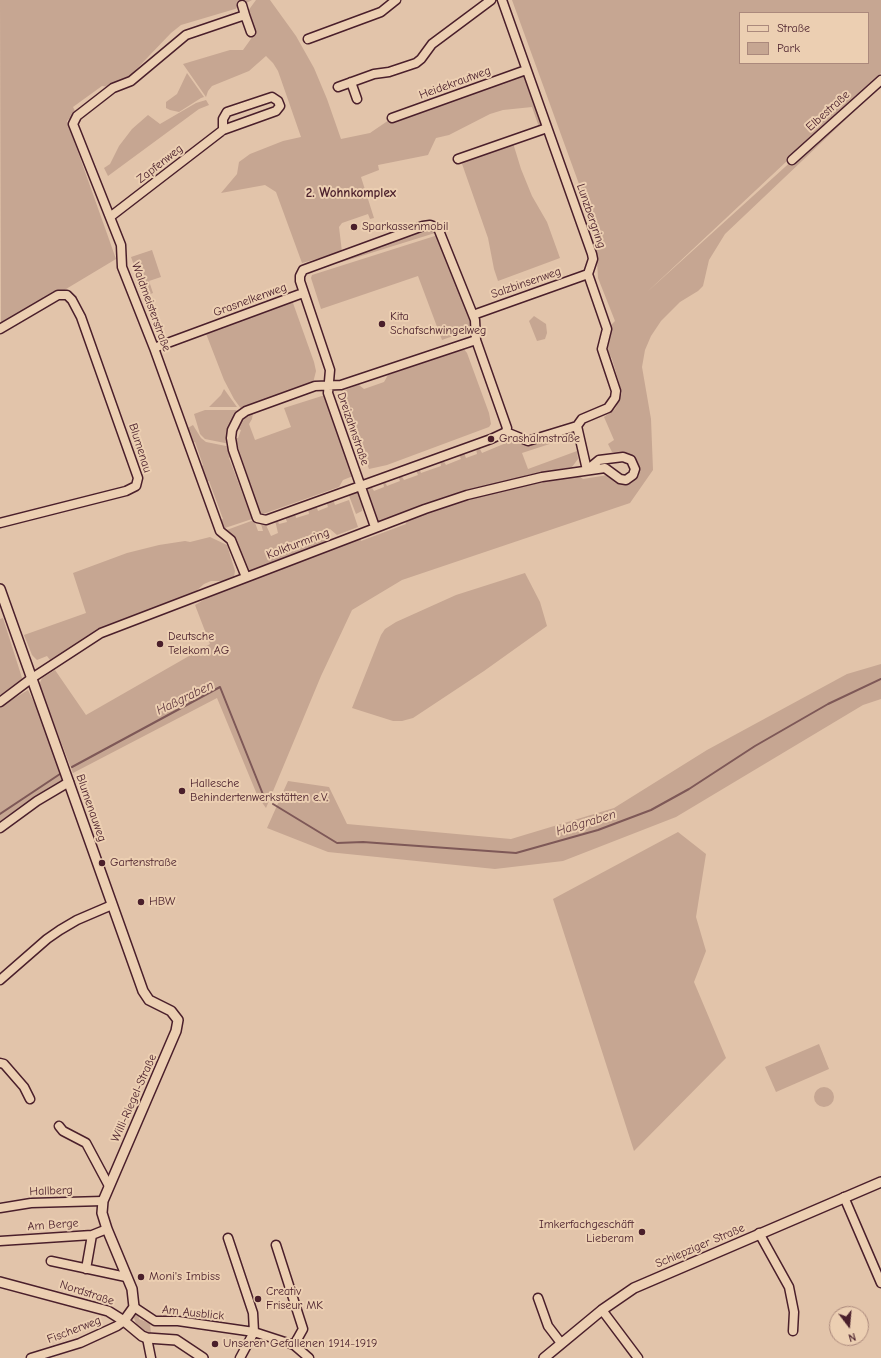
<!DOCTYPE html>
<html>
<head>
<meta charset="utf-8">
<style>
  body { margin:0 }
  #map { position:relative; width:881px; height:1358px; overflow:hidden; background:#e2c4aa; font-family:"Comic Neue",sans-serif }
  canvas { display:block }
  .legend { position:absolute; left:739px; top:12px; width:130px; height:52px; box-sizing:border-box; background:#eccfb2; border:1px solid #ab897c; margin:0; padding:5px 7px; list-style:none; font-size:12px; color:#4a1f2b }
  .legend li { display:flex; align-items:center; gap:8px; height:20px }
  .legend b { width:20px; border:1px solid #ab897c }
  .north { position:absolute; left:829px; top:1306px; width:40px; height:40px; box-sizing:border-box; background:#eccfb2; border:1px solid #ab897c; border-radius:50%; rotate:164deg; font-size:11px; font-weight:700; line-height:16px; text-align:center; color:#4a1f2b }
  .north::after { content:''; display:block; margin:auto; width:14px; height:18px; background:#4a1f2b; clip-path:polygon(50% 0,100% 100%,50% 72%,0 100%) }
</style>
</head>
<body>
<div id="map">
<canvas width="881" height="1358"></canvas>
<ul class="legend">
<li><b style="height:5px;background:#eccfb2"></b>Straße</li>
<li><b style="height:11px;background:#c6a692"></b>Park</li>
</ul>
<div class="north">N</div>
</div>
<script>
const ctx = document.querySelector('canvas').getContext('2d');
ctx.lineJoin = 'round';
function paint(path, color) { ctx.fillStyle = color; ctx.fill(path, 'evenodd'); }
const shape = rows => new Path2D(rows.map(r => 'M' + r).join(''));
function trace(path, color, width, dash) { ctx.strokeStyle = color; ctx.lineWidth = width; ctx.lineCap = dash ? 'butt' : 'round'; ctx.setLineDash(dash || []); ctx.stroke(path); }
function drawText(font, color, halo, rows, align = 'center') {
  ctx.font = font + ' "Comic Neue",sans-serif'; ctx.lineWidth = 4; ctx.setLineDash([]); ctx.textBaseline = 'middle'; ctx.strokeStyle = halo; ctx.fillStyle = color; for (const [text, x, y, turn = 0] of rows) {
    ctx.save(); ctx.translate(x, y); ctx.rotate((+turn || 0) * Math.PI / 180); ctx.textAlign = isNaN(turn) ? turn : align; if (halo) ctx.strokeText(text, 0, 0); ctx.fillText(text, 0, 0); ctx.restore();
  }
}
paint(shape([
  [0,0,252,0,235,9,181,25,171,33,126,80,110,87,102,86,73,107,76,113,67,121,116,259,1,328],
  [256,0,270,0,296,36,314,68,327,99,341,139,370,133,392,118,526,70,547,128,540,130,532,107,503,110,490,114,449,135,436,138,428,155,378,165,379,170,361,177,374,218,370,219,368,214,342,223,339,227,342,252,302,263,276,192,265,185,221,193,237,174,239,162,250,154,283,141,301,137,278,71,273,63,266,56,249,71,212,86,208,91,206,97,183,64,230,50,243,50,253,36,245,15],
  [512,0,881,0,881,73,646,293,881,80,881,86,725,234,709,260,703,286,698,291,680,302,661,321,651,336,645,350,642,367,651,419,653,470,630,503,402,580,352,610,321,676,266,808,258,797,217,698,73,773,39,685,42,678,55,670,86,715,210,644,195,605,207,598,359,536,361,541,406,524,405,519,471,497,578,475,583,479,608,475,620,484,630,482,639,476,638,466,630,454,612,452,608,444,614,440,604,417,615,409,622,393,612,359,606,347,607,329,615,321,598,278,595,228],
  [740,13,868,13,868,63,740,63],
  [187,73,204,97,201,98,179,112,170,110,166,108,166,102,177,94],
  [206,100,209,105,199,109,108,176,104,168,110,164,119,146,132,129,148,115,160,124,196,103],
  [513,143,521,169,532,196,547,222,560,258,498,281,494,269,488,238,461,161],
  [429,230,435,233,342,262,323,265,420,231],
  [438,235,473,329,473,335,469,335,467,331,442,340,418,276,321,309,311,278,312,275],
  [152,250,161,277,149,281,153,293,145,296,131,257],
  [290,302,293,303,314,362,316,371,313,383,305,385,306,387,242,410,234,399,224,380,205,331],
  [534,316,546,324,547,333,545,339,537,341,529,321],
  [463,348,467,353,489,413,491,424,489,427,387,465,369,469,341,392,355,386,359,385,364,389,384,382,388,375],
  [224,389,237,407,209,407,221,395],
  [325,395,353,476,343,480,339,487,263,514,260,513,235,438,238,438,241,430,236,428,242,417,253,413,252,419,249,424,255,440,291,427,284,408],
  [205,410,236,410,240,412,230,444,205,439,200,434,194,414],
  [193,425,201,438,206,442,231,447,233,455,229,458,252,519,222,529,219,521,223,519,209,481,205,482,200,467,203,465,195,442,191,443,186,429],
  [568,432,574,436,522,453,528,469,577,451,578,459,572,467,527,475,521,479,381,522,376,520,366,494,367,489,371,486,374,491,384,487,383,482,385,482,387,486,400,481,398,476,401,475,404,480,418,475,416,470,419,468,421,473,441,466,440,461,443,460,446,465,461,459,459,455,464,453,466,458,477,454,476,449,479,447,482,453,506,443,505,439,531,444],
  [354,492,358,493,363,503,362,511,356,514,348,493],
  [333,499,335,505,349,500,358,527,337,535,330,529,324,531,326,540,322,545,253,572,247,571,224,531,254,520,258,531,263,531,261,524,266,525,271,536,278,533,275,520,277,519,279,524,287,522,285,516,295,513,296,518,309,514,308,508,316,505,318,511,328,507,326,501],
  [210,537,227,545,235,571,234,577,229,581,211,581,204,584,193,594,94,634,50,660,47,656,37,660,32,655,24,635,86,613,73,573,127,553,159,545,185,541,190,542],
  [525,573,540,602,547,626,484,671,413,718,402,721,393,721,352,708,381,635,385,629,396,622,456,595],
  [3,618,23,681,0,699,0,619],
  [881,664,881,699,863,705,676,817,563,861,495,869,328,852,267,828,288,781,329,787,347,824,511,839,614,808,707,750,847,674],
  [28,690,49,733,64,780,0,825,0,707],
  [678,832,706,854,696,917,706,951,694,982,726,1058,634,1151,553,899],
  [819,1044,829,1069,776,1092,765,1067],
  '814 1097a10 10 0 1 1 20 0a10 10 0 1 1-20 0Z',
  [135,1313,138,1314,139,1319,150,1323,151,1334,146,1333,137,1326,134,1318]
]), '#c6a692');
trace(shape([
  [72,767,220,687,264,797,267,800],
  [273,804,337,843,363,842,516,853,598,830,651,810,689,789,755,746,828,704,881,679],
  [0,814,60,774]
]), '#7e5857', 2);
const minor = shape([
  [502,0,592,254,593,259,588,274,607,329,602,349,616,391,615,398,608,408,582,419,577,426,587,470],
  [242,5,245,15,186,35,131,81,113,88,77,116,73,124,121,245,122,267,154,348,220,531,231,540,246,577],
  [245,15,251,32],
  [308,39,381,12,396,0],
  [351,82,357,99],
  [338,87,374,74,389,72,416,63,421,59,432,44,491,0],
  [392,118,526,70],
  [458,159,547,128],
  [792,160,881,80],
  [110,217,223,130,276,111,280,106,278,101,272,97,227,112,223,119,223,130],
  [473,315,588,274],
  [0,329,58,295,67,295,72,300,81,317,138,478,136,486,126,491,0,523],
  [476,340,341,385,315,386,246,411,239,416,232,430,231,438,233,450,257,518,266,520,491,439,506,432],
  [154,348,303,293],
  [506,432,528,441,577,426],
  [375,527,328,393,330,370,300,281,300,276,303,270,423,226,430,225,438,228,475,320,476,340,507,428,506,432],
  [0,702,32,678,101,633,425,509,467,495,542,477,605,468,620,479,626,480,633,475,635,469,631,460,623,457,599,460,587,470],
  [0,828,37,801,69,782],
  [0,980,47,939,60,930,77,920,112,905],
  [0,1063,4,1064,24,1087,30,1099],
  [59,1126,63,1131,86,1143,109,1186],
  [844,1197,881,1283],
  [0,1208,31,1203,103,1201],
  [759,1233,789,1287,794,1312,793,1331],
  [228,1238,253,1313,254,1332],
  [0,1241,92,1235,107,1229],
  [276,1245,303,1329,294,1345],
  [51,1261,126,1277],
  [86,1269,92,1235],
  [538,1298,548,1326,561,1343],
  [134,1307,155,1321,178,1321,254,1332,294,1345,309,1358],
  [602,1310,638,1358],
  [147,1338,151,1358],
  [31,1358,80,1343,117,1326,124,1321],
  [240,1358,254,1332]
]);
const tertiary = shape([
  [0,589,143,991,149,1000,171,1011,178,1020,176,1031,103,1201,102,1213,107,1229,132,1289,134,1307,124,1321],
  [0,1282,108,1311,124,1321,142,1336,147,1338,176,1340,203,1358],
  [544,1358,602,1310,634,1288,881,1182]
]);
trace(minor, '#4a1f2b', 11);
trace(tertiary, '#4a1f2b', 12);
trace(minor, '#eccfb2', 8);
trace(tertiary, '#eccfb2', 9);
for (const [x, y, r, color] of [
  [354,227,4,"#4a1f2b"],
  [382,324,4,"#4a1f2b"],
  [491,439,4,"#4a1f2b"],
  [160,644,4,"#4a1f2b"],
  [182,791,4,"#4a1f2b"],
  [102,863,4,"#4a1f2b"],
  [141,902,4,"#4a1f2b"],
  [642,1232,4,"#4a1f2b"],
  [141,1277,4,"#4a1f2b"],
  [258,1299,4,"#4a1f2b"],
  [215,1344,4,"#4a1f2b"]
]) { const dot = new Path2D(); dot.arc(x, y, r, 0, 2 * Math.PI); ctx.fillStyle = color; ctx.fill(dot); trace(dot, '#eccfb2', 1.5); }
drawText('12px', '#4a1f2b', '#eccfb2', [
  ["Heidekrautweg",455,83,-20],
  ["Elbestraße",828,111,-42],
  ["Zapfenweg",160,164,-38],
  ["Lunzbergring",591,216,71],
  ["Salzbinsenweg",526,283,-19],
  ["Grasnelkenweg",250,300,-20],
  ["Waldmeisterstraße",151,307,70],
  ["Dreizahnstraße",353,429,71],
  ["Blumenau",140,448,72],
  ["Kolkturmring",298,544,-21],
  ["Blumenauweg",91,808,71],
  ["Willi-Riegel-Straße",134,1098,-66],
  ["Hallberg",51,1191,-2],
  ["Am Berge",53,1225,-4],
  ["Schiepziger Straße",700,1246,-23],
  ["Nordstraße",87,1293,18],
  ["Am Ausblick",193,1313,6],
  ["Fischerweg",74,1330,-21]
]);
drawText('12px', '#4a1f2b', '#eccfb2', [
  ["Sparkassenmobil",362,227],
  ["Kita",390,317],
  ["Schafschwingelweg",390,331],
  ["Grashalmstraße",499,439],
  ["Deutsche",168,637],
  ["Telekom AG",168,651],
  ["Hallesche",190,784],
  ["Behindertenwerkstätten e.V.",190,798],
  ["Gartenstraße",110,863],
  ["HBW",149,902],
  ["Imkerfachgeschäft",634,1225,"right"],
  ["Lieberam",634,1239,"right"],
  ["Moni's Imbiss",149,1277],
  ["Creativ",266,1292],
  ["Friseur MK",266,1306],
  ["Unseren Gefallenen 1914-1919",223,1344]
], 'left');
drawText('bold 13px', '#4a1f2b', '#eccfb2', [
  ["2. Wohnkomplex",351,193]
]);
drawText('italic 13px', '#60373e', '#eccfb2', [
  ["Haßgraben",185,698,-26],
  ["Haßgraben",586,823,-17]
]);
</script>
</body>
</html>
